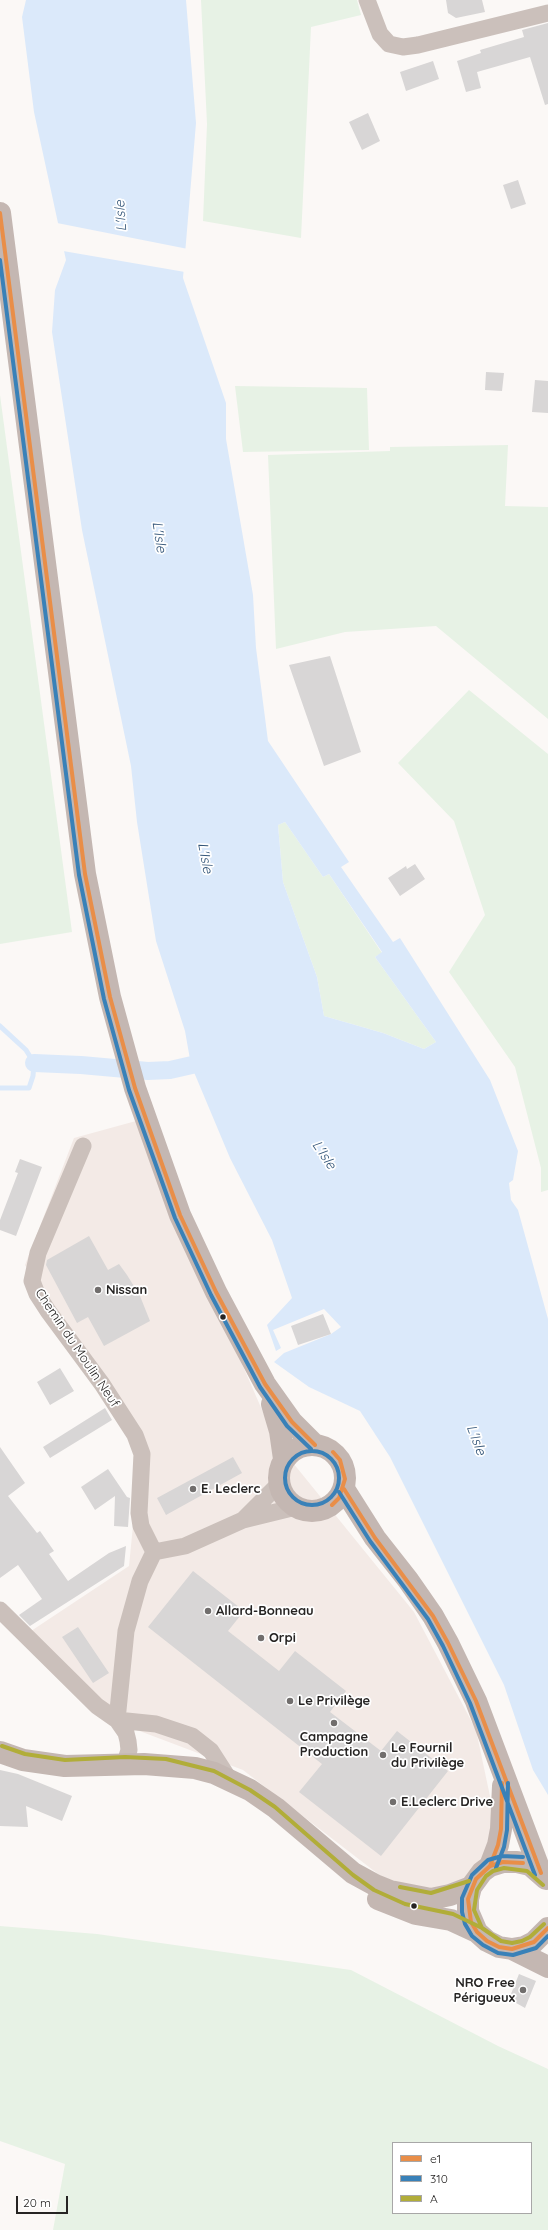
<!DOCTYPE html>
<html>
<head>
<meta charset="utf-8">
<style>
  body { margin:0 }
  #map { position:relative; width:548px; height:2230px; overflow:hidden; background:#fbf8f6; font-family:Quicksand,sans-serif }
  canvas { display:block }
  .legend { position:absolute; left:392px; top:2142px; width:140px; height:72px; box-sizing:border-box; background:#fff; border:1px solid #a8a7a7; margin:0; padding:5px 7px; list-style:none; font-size:12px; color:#262423 }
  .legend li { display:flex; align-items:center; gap:8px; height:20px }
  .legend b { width:20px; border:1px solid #a8a7a7 }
  .scale { position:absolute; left:16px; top:2196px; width:52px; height:18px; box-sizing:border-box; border:2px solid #262423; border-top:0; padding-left:5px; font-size:12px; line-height:14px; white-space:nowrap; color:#262423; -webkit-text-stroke:3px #fff; paint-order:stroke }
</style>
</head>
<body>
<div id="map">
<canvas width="548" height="2230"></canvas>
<ul class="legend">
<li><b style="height:5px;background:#e98e48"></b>e1</li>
<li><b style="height:5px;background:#3981b8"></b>310</li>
<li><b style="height:5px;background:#b1ad39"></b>A</li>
</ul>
<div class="scale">20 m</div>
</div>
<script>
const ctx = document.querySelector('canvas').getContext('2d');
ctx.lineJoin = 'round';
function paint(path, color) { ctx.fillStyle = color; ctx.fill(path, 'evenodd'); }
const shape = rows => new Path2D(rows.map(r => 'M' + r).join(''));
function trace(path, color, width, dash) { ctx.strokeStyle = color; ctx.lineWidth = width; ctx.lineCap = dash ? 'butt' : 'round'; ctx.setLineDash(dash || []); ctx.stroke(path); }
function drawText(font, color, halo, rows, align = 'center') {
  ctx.font = font + ' Quicksand,sans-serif'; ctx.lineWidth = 3.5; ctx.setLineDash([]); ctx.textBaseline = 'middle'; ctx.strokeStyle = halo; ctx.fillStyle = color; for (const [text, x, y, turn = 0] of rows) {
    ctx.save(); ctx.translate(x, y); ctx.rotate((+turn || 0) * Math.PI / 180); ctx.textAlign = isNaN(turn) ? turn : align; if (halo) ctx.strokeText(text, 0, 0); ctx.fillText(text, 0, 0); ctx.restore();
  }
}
paint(shape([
  [136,1121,276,1442,414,1612,476,1730,495,1820,490,1856,453,1889,416,1887,382,1877,243,1770,105,1718,28,1633,129,1566,140,1455,25,1265,74,1138]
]), '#f3eae6');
paint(shape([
  [201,0,357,0,361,15,311,27,301,238,203,221,207,124],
  [235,386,367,388,369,450,243,452],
  [0,395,72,932,0,944],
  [508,445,505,506,548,507,548,719,436,626,345,632,276,649,268,455,390,451,390,447],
  [469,690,548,754,548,1190,541,1192,541,1168,515,1067,449,972,485,915,454,821,398,763],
  [285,822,323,877,329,874,382,953,375,957,436,1042,424,1049,383,1033,324,1016,317,977,283,882,278,825],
  [0,1926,97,1934,351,1970,498,2046,548,2069,548,2230,53,2230,65,2164,0,2141],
  [393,2143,531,2143,531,2213,393,2213]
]), '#e7f2e5');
paint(shape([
  [26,0,186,0,196,123,183,278,226,403,226,439,253,595,256,648,268,741,349,862,341,867,393,942,400,938,490,1080,518,1151,513,1180,509,1183,511,1200,518,1210,548,1319,548,1795,533,1770,504,1685,390,1457,360,1411,309,1387,274,1362,284,1353,331,1334,341,1327,324,1309,273,1330,281,1348,276,1351,267,1325,292,1298,272,1240,230,1158,191,1065,185,1031,156,941,137,822,131,766,82,530,52,332,55,290,66,260,34,112,22,17],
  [285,822,323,877,329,874,382,952,375,957,436,1042,424,1049,383,1033,324,1016,317,977,283,882,278,825]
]), '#dbe9fa');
paint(shape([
  [57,223,188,249,185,272,63,251]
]), '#fbf8f6');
trace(shape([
  [0,1026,26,1050,34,1063,33,1076,29,1088,0,1088]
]), '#dbe9fa', 5);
trace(shape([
  [34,1063,81,1065,148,1071,170,1070,214,1060]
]), '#dbe9fa', 18);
paint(shape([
  [446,0,482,0,485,12,456,18,448,13],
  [548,23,548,104,545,105,530,57,477,72,481,88,466,92,457,61,481,53,480,50,524,37,522,30],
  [433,61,439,79,406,91,400,72],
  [368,113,380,141,362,150,349,122],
  [518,180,526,204,511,209,503,185],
  [486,372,504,373,502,391,485,390],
  [535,380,548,381,548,413,532,412],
  [330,656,361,752,324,766,289,665],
  [415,864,425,879,400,896,388,878,406,866,407,869],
  [20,1159,42,1167,16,1236,0,1230,0,1220,18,1173,15,1172],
  [89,1236,108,1270,119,1264,127,1275,140,1296,150,1321,104,1346,88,1317,77,1323,46,1265,47,1260],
  [323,1314,331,1334,298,1345,291,1326],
  [60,1368,74,1391,50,1405,37,1382],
  [105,1408,112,1420,50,1458,43,1447],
  [0,1447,25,1483,8,1496,37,1533,40,1531,54,1551,49,1554,68,1581,109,1553,126,1546,124,1566,30,1626,19,1615,42,1599,18,1565,0,1578],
  [233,1457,242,1473,166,1515,157,1498],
  [108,1469,127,1497,130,1498,128,1527,114,1526,115,1496,95,1510,81,1487],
  [193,1571,244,1611,228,1631,279,1671,295,1651,346,1691,330,1712,381,1751,397,1731,448,1771,381,1856,299,1792,322,1764,148,1627],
  [78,1627,109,1673,93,1683,62,1637],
  [0,1770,18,1774,72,1796,62,1821,26,1806,28,1827,0,1826],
  [519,1974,536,1981,525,2008,509,1999]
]), '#d8d6d6');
trace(shape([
  [367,0,380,34,389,44,403,47,418,45,548,13],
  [83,1146,38,1253,32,1281,37,1294,48,1311,102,1384,135,1435,142,1454,139,1513,141,1526,154,1552],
  [243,1520,279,1484],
  [0,1610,97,1706,117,1720,126,1733,128,1741,129,1750,125,1763],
  [117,1720,126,1631,140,1581,154,1552,185,1546,243,1520,296,1507],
  [117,1720,156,1724,192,1736,211,1751,229,1779]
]), '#cbc0bb', 17);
trace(shape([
  [0,213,85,874,110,997,135,1088,180,1215,216,1292,265,1384,292,1422,315,1445],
  [272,1404,280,1431,284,1459],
  '279 1478a33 33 0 1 1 66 0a33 33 0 1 1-66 0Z',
  [344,1489,375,1538,408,1580,433,1616,448,1643,476,1701,541,1873],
  [0,1752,23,1760,65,1766,144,1764,195,1768,214,1773,250,1790,276,1808,353,1873,375,1885,390,1891,431,1899,450,1895,471,1887],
  [490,1866,498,1845,501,1829,503,1786],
  [546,1879,530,1865,517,1862,503,1862,490,1866,482,1872,471,1887,468,1899,468,1911,477,1932,487,1941,499,1947,512,1949,524,1947,534,1942,548,1928],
  [378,1899,416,1914,451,1920,477,1932],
  [512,1949,548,1967]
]), '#c4b7b2', 22);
trace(shape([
  [0,213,85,874,110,997,135,1088,180,1215,216,1292,265,1384,292,1422,315,1445],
  [344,1489,375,1538,433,1616,448,1643,476,1701,541,1873],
  [332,1505,339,1498,345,1479,340,1460,333,1452],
  [523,1863,503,1862,490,1866,476,1879,468,1899,471,1922,477,1932,487,1941,499,1947,512,1949,534,1942,548,1928],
  [490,1866,498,1845,501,1829,502,1783]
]), '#e98e48', 4);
trace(shape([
  [0,260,79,875,104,999,129,1090,175,1218,211,1295,260,1387,287,1426,311,1449],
  '285 1478a27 27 0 1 1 54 0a27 27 0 1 1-54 0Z',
  [339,1492,370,1541,428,1619,443,1646,470,1703,535,1875],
  [523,1857,502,1856,488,1860,472,1875,462,1898,462,1912,465,1924,472,1936,483,1945,498,1953,513,1955,536,1948,548,1936],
  [496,1868,504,1847,507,1830,508,1783]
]), '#3981b8', 4);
trace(shape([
  [2,1746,25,1754,65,1760,125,1757,166,1759,214,1771,250,1790,275,1807,353,1875,374,1890,405,1904,453,1914,480,1927],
  [543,1885,527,1871,504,1868,493,1871,486,1876,477,1890,474,1910,482,1928,501,1941,512,1943,522,1941,530,1937,544,1924],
  [400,1887,431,1893,469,1881]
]), '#b1ad39', 4);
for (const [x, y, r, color] of [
  [98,1290,4,"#716e6d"],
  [223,1317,3.5,"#262423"],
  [193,1489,4,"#716e6d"],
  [208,1611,4,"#716e6d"],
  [261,1638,4,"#716e6d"],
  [290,1701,4,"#716e6d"],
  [334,1723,4,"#716e6d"],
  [383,1755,4,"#716e6d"],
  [393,1802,4,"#716e6d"],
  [414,1906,3.5,"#262423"],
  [523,1990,4,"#716e6d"]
]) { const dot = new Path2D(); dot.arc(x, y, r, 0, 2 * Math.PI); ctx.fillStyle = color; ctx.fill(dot); trace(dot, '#fff', 1.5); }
drawText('bold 13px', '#262423', '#fff', [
  ["Nissan",106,1290],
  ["E. Leclerc",201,1489],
  ["Allard-Bonneau",216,1611],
  ["Orpi",269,1638],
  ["Le Privilège",298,1701],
  ["Campagne",334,1737,"center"],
  ["Production",334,1752,"center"],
  ["Le Fournil",391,1748],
  ["du Privilège",391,1763],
  ["E.Leclerc Drive",401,1802],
  ["NRO Free",515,1983,"right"],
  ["Périgueux",515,1998,"right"]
], 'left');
drawText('13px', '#262423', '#fff', [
  ["Chemin du Moulin Neuf",77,1348,56]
]);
drawText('italic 14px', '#345679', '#fff', [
  ["L'Isle",121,216,-94],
  ["L'Isle",159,537,81],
  ["L'Isle",205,858,79],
  ["L'Isle",324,1155,56],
  ["L'Isle",476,1440,69]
]);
</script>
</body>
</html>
